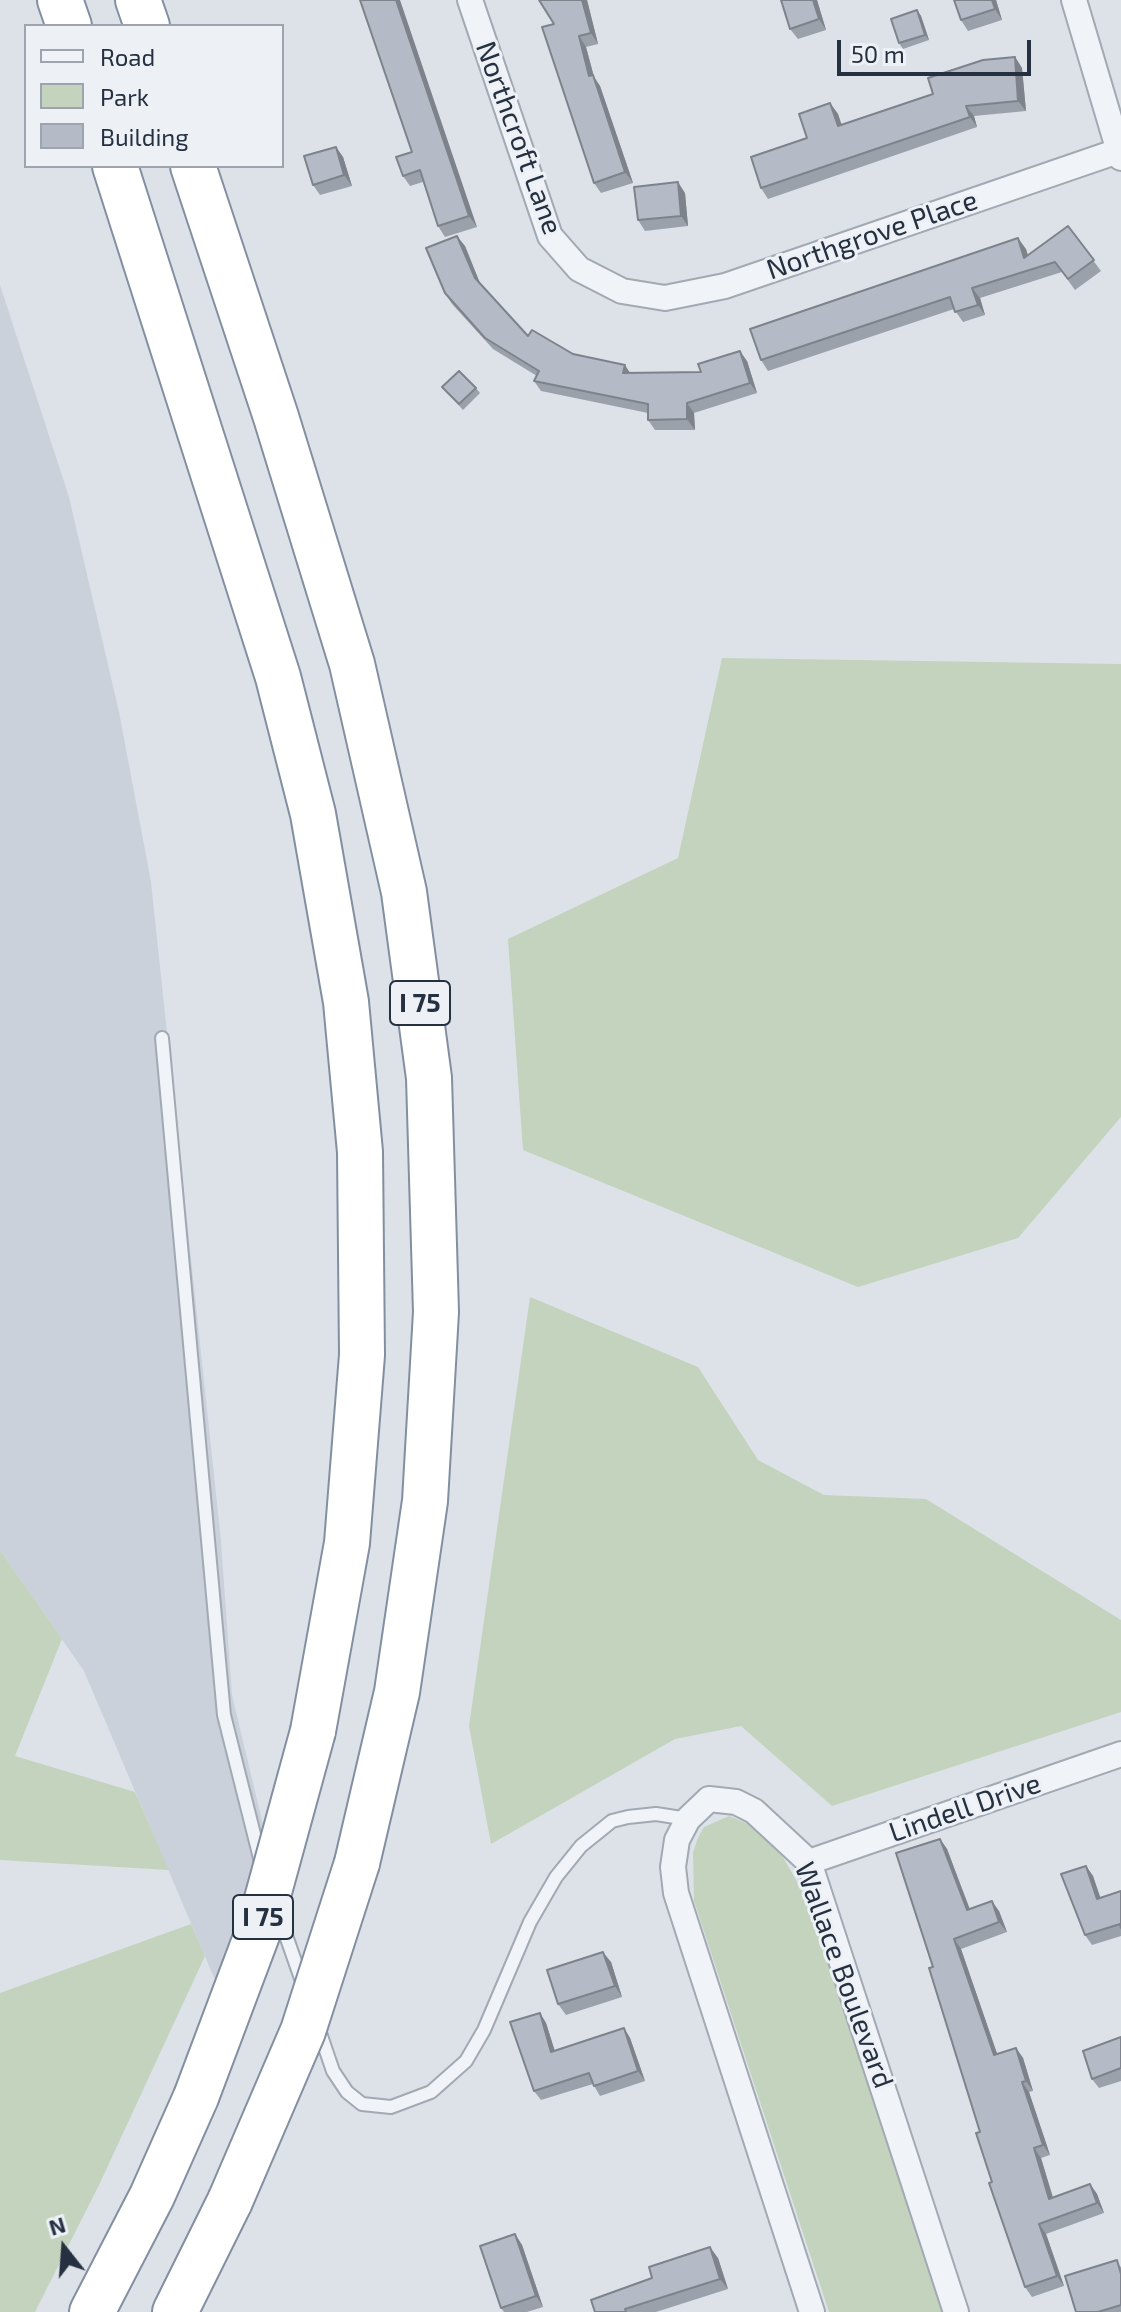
<!DOCTYPE html>
<html>
<head>
<meta charset="utf-8">
<style>
  body { margin:0 }
  #map { position:relative; width:1121px; height:2312px; overflow:hidden; background:#dde2e9; font-family:"Exo 2",sans-serif }
  canvas { display:block }
  .legend { position:absolute; left:24px; top:24px; width:260px; height:144px; box-sizing:border-box; background:#edf1f6; border:2px solid #9da4ae; margin:0; padding:10px 14px; list-style:none; font-size:24px; color:#253041 }
  .legend li { display:flex; align-items:center; gap:16px; height:40px }
  .legend b { width:40px; border:2px solid #9da4ae }
  .north { position:absolute; left:24px; top:2208px; width:80px; height:80px; -webkit-text-stroke:6px #edf1f6; paint-order:stroke; rotate:343deg; font-size:22px; font-weight:700; line-height:32px; text-align:center; color:#253041 }
  .north::after { content:''; display:block; margin:auto; width:28px; height:36px; background:#253041; clip-path:polygon(50% 0,100% 100%,50% 72%,0 100%) }
  .scale { position:absolute; left:837px; top:40px; width:194px; height:36px; box-sizing:border-box; border:4px solid #253041; border-top:0; padding-left:10px; font-size:24px; line-height:28px; white-space:nowrap; color:#253041; -webkit-text-stroke:6px #edf1f6; paint-order:stroke }
</style>
</head>
<body>
<div id="map">
<canvas width="1121" height="2312"></canvas>
<ul class="legend">
<li><b style="height:10px;background:#f0f3f7"></b>Road</li>
<li><b style="height:22px;background:#c3d3bd"></b>Park</li>
<li><b style="height:22px;background:#b4bbc6"></b>Building</li>
</ul>
<div class="north">N</div>
<div class="scale">50 m</div>
</div>
<script>
const ctx = document.querySelector('canvas').getContext('2d');
ctx.lineJoin = 'round';
function paint(path, color) { ctx.fillStyle = color; ctx.fill(path, 'evenodd'); }
const shape = rows => new Path2D(rows.map(r => 'M' + r).join(''));
function trace(path, color, width, dash) { ctx.strokeStyle = color; ctx.lineWidth = width; ctx.lineCap = dash ? 'butt' : 'round'; ctx.setLineDash(dash || []); ctx.stroke(path); }
function drawText(font, color, halo, rows, align = 'center') {
  ctx.font = font + ' "Exo 2",sans-serif'; ctx.lineWidth = 6; ctx.setLineDash([]); ctx.textBaseline = 'middle'; ctx.strokeStyle = halo; ctx.fillStyle = color; for (const [text, x, y, turn = 0] of rows) {
    ctx.save(); ctx.translate(x, y); ctx.rotate((+turn || 0) * Math.PI / 180); ctx.textAlign = isNaN(turn) ? turn : align; if (halo) ctx.strokeText(text, 0, 0); ctx.fillText(text, 0, 0); ctx.restore();
  }
}
paint(shape([
  [0,285,69,497,119,712,151,882,221,1541,232,1695,275,1875,229,2013,84,1671,0,1550]
]), '#cbd1db');
paint(shape([
  [722,658,1121,664,1121,1117,1018,1238,858,1287,523,1150,508,939,678,858],
  [530,1297,698,1367,758,1460,824,1495,926,1499,1121,1620,1121,1712,832,1806,741,1726,675,1739,491,1844,469,1726],
  [0,1550,62,1639,15,1756,135,1792,169,1870,0,1860],
  [729,1816,753,1826,777,1847,807,1899,945,2312,829,2312,694,1901,693,1853,697,1840,704,1827],
  [191,1924,205,1956,100,2183,35,2312,0,2312,0,1993]
]), '#c3d3bd');
const service = shape([
  [162,1038,224,1715,262,1866],
  [277,1910,304,1987],
  [318,2027,333,2071,347,2092,362,2104,391,2107,431,2092,466,2061,484,2030,530,1922,556,1877,581,1846,612,1821,628,1817,656,1814,688,1819]
]);
const minor = shape([
  [470,0,550,236,579,269,622,291,665,298,725,286,1118,151],
  [1074,0,1121,158],
  [809,1862,1121,1754],
  [812,2312,676,1893,673,1867,677,1840,688,1819,709,1799,736,1802,754,1811,809,1862,956,2312]
]);
const motorway = shape([
  [60,0,69,26],
  [138,0,147,26],
  [115,166,278,677,313,814,346,1002,360,1152,362,1355,347,1543,313,1731],
  [193,166,276,417,352,664,404,892,429,1078,436,1312,425,1501,397,1692,357,1863],
  [92,2312,152,2196,196,2097],
  [175,2312,230,2201]
]);
trace(service, '#a2a9b3', 16);
trace(minor, '#a2a9b3', 28);
trace(motorway, '#838fa1', 48);
trace(service, '#f0f3f7', 12);
trace(minor, '#f0f3f7', 24);
trace(motorway, '#fff', 44);
const motorwayBridge = shape([
  [196,2097,258,1932,313,1731],
  [230,2201,303,2031,357,1863]
]);
trace(motorwayBridge, '#838fa1', 48, []);
trace(motorwayBridge, '#fff', 44);
paint(shape([
  [360,0,477,227,445,237,438,226,423,182,410,186,403,176,412,152],
  [587,0,598,44,586,47,594,77,600,86,633,183,601,193,594,183,554,24],
  [817,0,826,30,798,39,790,29],
  [954,0,996,0,1002,20,968,31,961,20],
  [917,10,921,16,929,40,903,49,899,43],
  [1015,57,1022,68,1026,111,974,116,977,127,768,199,761,188,807,138,830,103,838,114,841,125,933,94],
  [336,147,343,157,352,186,320,195,313,185],
  [685,193,688,226,645,231,638,220],
  [1068,226,1101,271,1075,290,1062,272,980,298,985,315,963,322,954,309,768,371,761,360,1026,249,1028,256],
  [465,246,480,284,528,336,573,354,630,373,701,372,747,361,757,393,694,413,695,430,655,430,648,420,648,413,541,391,534,381,537,376,493,349,452,304,445,293],
  [442,387,476,388,480,393,463,410],
  [940,1839,947,1849,969,1909,999,1911,1007,1932,961,1949,997,2054,1016,2048,1023,2058,1033,2091,1029,2092,1050,2155,1041,2158,1053,2197,1090,2184,1097,2194,1104,2213,1046,2234,1064,2286,1032,2297,1025,2287,992,2182,980,2132,933,1967],
  [1086,1866,1093,1876,1100,1898,1121,1891,1121,1936,1092,1945,1085,1935],
  [611,1962,622,1997,566,2015,558,2004],
  [540,2013,546,2023,555,2051,624,2028,630,2038,645,2081,600,2096,593,2084,541,2100,534,2091],
  [1121,2037,1121,2081,1099,2088,1092,2079],
  [515,2234,522,2245,543,2307,527,2312,504,2312,501,2308],
  [718,2258,728,2289,656,2312,595,2312],
  [1121,2266,1121,2312,1076,2312]
]), '#9ba1aa');
paint(shape([
  [396,0,400,0,477,227,469,216],
  [582,0,587,0,598,44,591,33],
  [813,0,817,0,826,30,819,19],
  [992,0,996,0,1002,20,995,9],
  [917,10,921,16,929,40,925,35],
  [579,36,586,47,594,77,600,86,633,183,625,172,589,76],
  [1015,57,1022,68,1026,111,1018,101],
  [830,103,838,114,846,137,838,126],
  [966,106,974,116,977,127,970,117],
  [336,147,343,157,352,186,344,175],
  [678,182,685,193,688,226,681,216],
  [457,236,465,246,482,288,475,278],
  [1018,238,1026,249,1032,269,1024,258],
  [972,288,980,298,985,315,978,305],
  [740,351,747,361,757,393,750,383],
  [625,365,632,376,623,373],
  [687,403,694,413,695,430,687,419],
  [940,1839,947,1849,974,1920,967,1910],
  [1086,1866,1093,1876,1104,1908,1097,1899],
  [992,1901,999,1911,1007,1932,999,1922],
  [954,1939,961,1949,1001,2065,994,2055],
  [603,1952,611,1962,622,1997,615,1986],
  [540,2013,546,2023,558,2062,551,2052],
  [624,2028,630,2038,645,2081,638,2071],
  [1016,2048,1023,2058,1033,2091,1026,2081],
  [1022,2082,1029,2092,1050,2155,1043,2145],
  [1034,2148,1041,2158,1056,2209,1049,2199],
  [1090,2184,1097,2194,1104,2213,1097,2203],
  [1039,2224,1046,2234,1064,2286,1057,2276],
  [515,2234,522,2245,543,2307,536,2296],
  [710,2247,718,2258,728,2289,720,2279]
]), '#7e838b');
const building = shape([
  [360,0,396,0,469,216,438,226,420,170,403,176,396,157,412,152,360,0],
  [539,0,582,0,591,33,579,36,589,76,593,75,625,172,594,183,542,27,554,24,539,0],
  [781,0,813,0,819,19,790,29,781,0],
  [954,0,992,0,995,9,961,20,954,0],
  [917,10,925,35,899,43,891,19,917,10],
  [1015,57,1018,101,966,106,970,117,761,188,751,157,807,138,799,114,830,103,838,126,933,94,928,78,983,60,1015,57],
  [336,147,344,175,313,185,304,156,336,147],
  [678,182,681,216,638,220,634,187,678,182],
  [1068,226,1094,260,1068,279,1055,262,972,288,978,305,955,312,950,297,761,360,750,329,1018,238,1024,258,1068,226],
  [457,236,475,278,528,336,532,330,573,354,625,365,623,373,701,372,698,364,740,351,750,383,687,403,687,419,648,420,648,404,534,381,539,371,485,338,445,293,426,248,457,236],
  [459,371,476,388,459,404,442,387,459,371],
  [940,1839,967,1910,992,1901,999,1922,954,1939,994,2055,1016,2048,1026,2081,1022,2082,1043,2145,1034,2148,1049,2199,1090,2184,1097,2203,1039,2224,1057,2276,1025,2287,989,2183,992,2182,976,2133,980,2132,929,1968,933,1967,896,1853,940,1839],
  [1086,1866,1097,1899,1121,1891,1121,1928,1120,1924,1085,1935,1061,1874,1086,1866],
  [603,1952,615,1986,558,2004,547,1970,603,1952],
  [540,2013,551,2052,624,2028,638,2071,594,2086,589,2073,534,2091,510,2022,540,2013],
  [1121,2037,1121,2068,1092,2079,1083,2051,1121,2037],
  [515,2234,536,2296,501,2308,480,2246,515,2234],
  [710,2247,720,2279,625,2309,626,2312,595,2312,591,2300,652,2278,649,2267,710,2247],
  [1117,2260,1121,2274,1121,2305,1098,2312,1076,2312,1065,2276,1117,2260]
]);
paint(building, '#b4bbc6');
trace(building, '#7e838b', 2);
for (const [x, y, w] of [
  [420,1003,60],
  [263,1917,60]
]) { const box = new Path2D(); box.roundRect(x - w / 2, y - 22, w, 44, 6); ctx.fillStyle = '#edf1f6'; ctx.fill(box); trace(box, '#253041', 2); }
drawText('bold 26px', '#253041', null, [
  ["I 75",420,1003],
  ["I 75",263,1917]
]);
drawText('28px', '#253041', '#edf1f6', [
  ["Northcroft Lane",519,138,70],
  ["Northgrove Place",872,235,-19],
  ["Lindell Drive",965,1808,-19],
  ["Wallace Boulevard",844,1975,70]
]);
</script>
</body>
</html>
